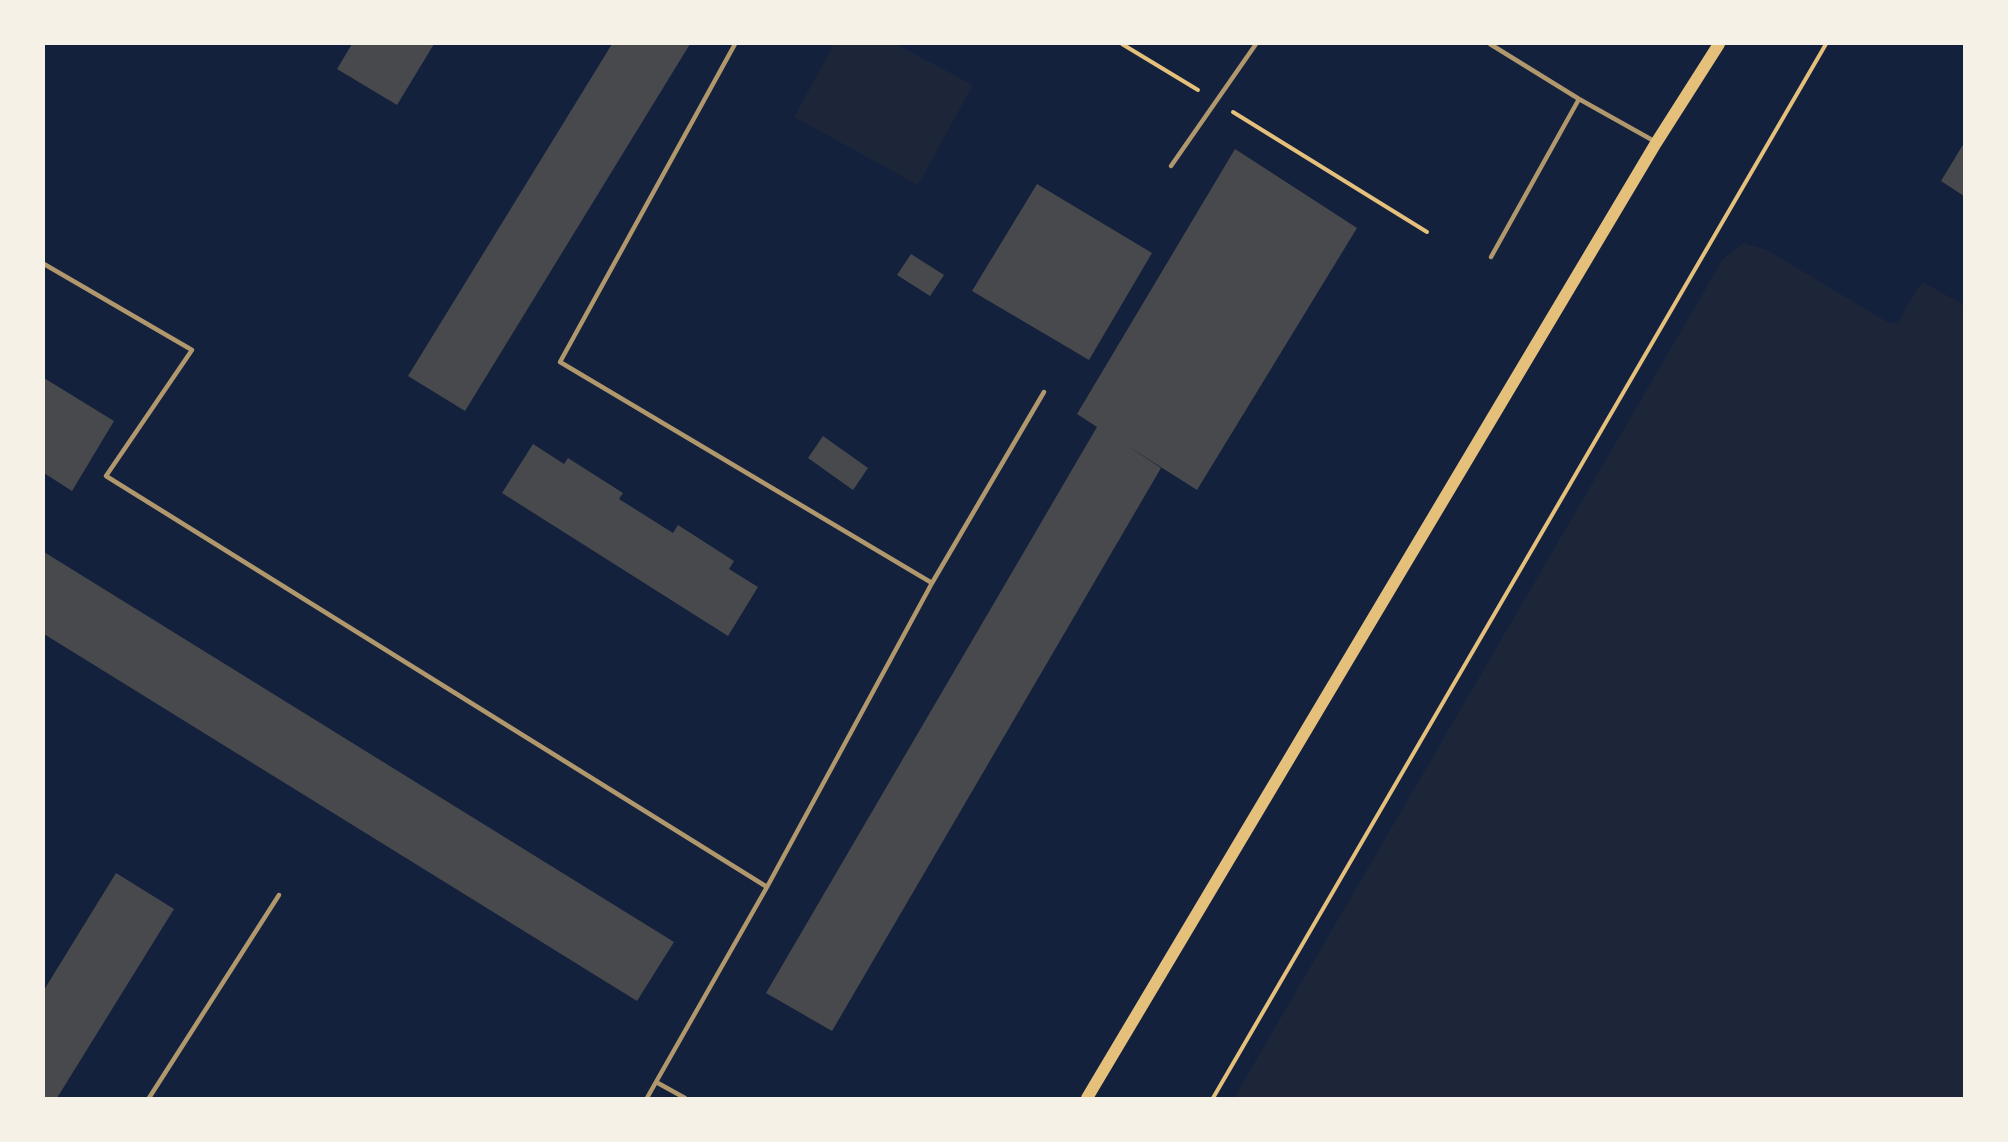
<!DOCTYPE html>
<html>
<head>
<meta charset="utf-8">
<style>
  body { margin:0 }
  #map { position:relative; width:2008px; height:1142px; overflow:hidden; background:#14213d; font-family:Mulish,sans-serif }
  canvas { display:block }
  .frame { position:absolute; inset:0; border:45px solid #f6f1e7; pointer-events:none }
</style>
</head>
<body>
<div id="map">
<canvas width="2008" height="1142"></canvas>
<div class="frame"></div>
</div>
<script>
const ctx = document.querySelector('canvas').getContext('2d');
ctx.lineJoin = 'round';
function paint(path, color) { ctx.fillStyle = color; ctx.fill(path, 'evenodd'); }
const shape = rows => new Path2D(rows.map(r => 'M' + r).join(''));
function trace(path, color, width, dash) { ctx.strokeStyle = color; ctx.lineWidth = width; ctx.lineCap = dash ? 'butt' : 'round'; ctx.setLineDash(dash || []); ctx.stroke(path); }
paint(shape([
  [834,44,896,44,973,85,918,185,794,117],
  [1743,243,1767,250,1889,323,1898,322,1917,289,1924,283,1964,305,1964,1098,1234,1098,1723,259]
]), '#1d2539');
paint(shape([
  [352,44,434,44,397,105,337,69],
  [612,44,690,44,465,411,408,376],
  [1964,143,1964,196,1941,181],
  [1235,149,1357,228,1197,490,1126,445,1161,468,832,1031,766,993,1097,427,1077,414],
  [1037,184,1152,253,1089,360,972,291],
  [911,254,944,275,930,296,897,275],
  [44,378,114,421,72,491,44,473],
  [823,436,868,468,853,490,808,458],
  [533,444,564,464,568,458,623,493,619,499,673,533,678,525,734,561,729,569,758,587,728,636,502,493],
  [44,552,674,942,637,1001,44,634],
  [116,873,174,909,57,1098,44,1098,44,990]
]), '#48494c');
trace(shape([
  [1122,44,1198,90],
  [1233,112,1427,232],
  [1213,1098,1826,44]
]), '#e5c07b', 4);
trace(shape([
  [735,44,560,362,932,583,767,887],
  [1490,44,1579,99,1654,141],
  [1171,166,1256,44],
  [1491,257,1579,99],
  [44,264,192,350,106,476,767,887,656,1082,685,1098],
  [932,583,1044,392],
  [149,1098,279,895],
  [647,1098,656,1082]
]), '#b1986c', 4.5);
trace(shape([
  [1087,1098,1656,143,1719,44]
]), '#e5c07b', 12);
</script>
</body>
</html>
